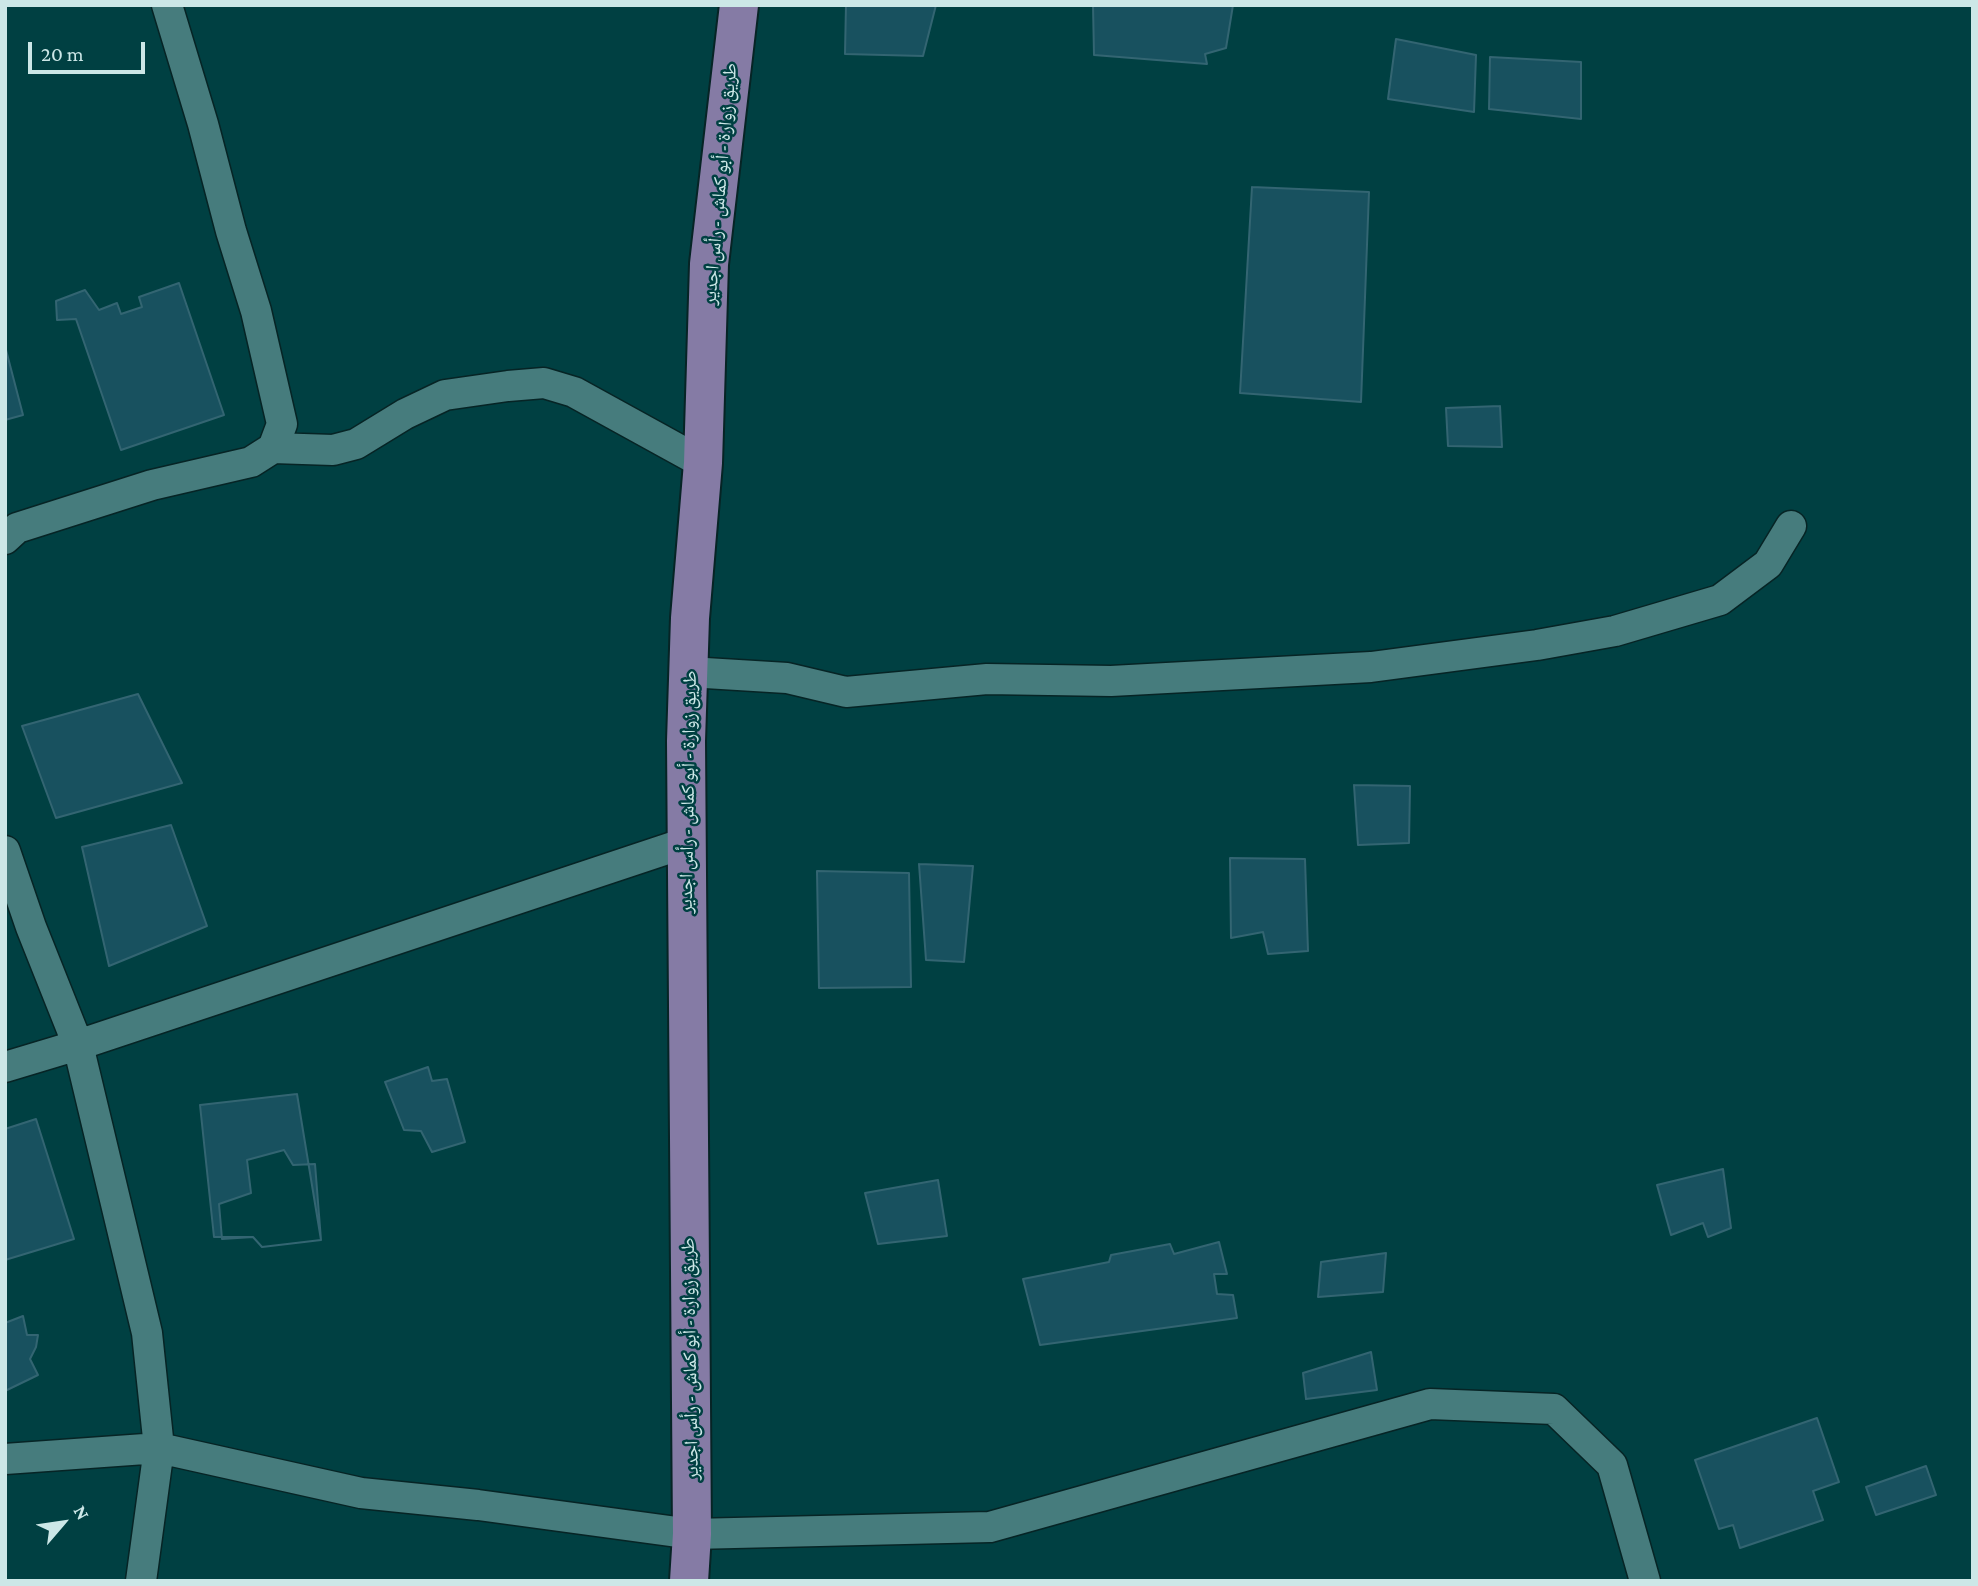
<!DOCTYPE html>
<html>
<head>
<meta charset="utf-8">
<style>
  body { margin:0 }
  #map { position:relative; width:1978px; height:1586px; overflow:hidden; background:#004042; font-family:"Crimson Pro",serif }
  canvas { display:block }
  .frame { position:absolute; inset:0; border:7px solid #cce7e7; pointer-events:none }
  .north { position:absolute; left:28px; top:1488px; width:70px; height:70px; -webkit-text-stroke:5px #004042; paint-order:stroke; rotate:61deg; font-size:19px; font-weight:700; line-height:28px; text-align:center; color:#cce7e7 }
  .north::after { content:''; display:block; margin:auto; width:24px; height:32px; background:#cce7e7; clip-path:polygon(50% 0,100% 100%,50% 72%,0 100%) }
  .scale { position:absolute; left:28px; top:42px; width:117px; height:32px; box-sizing:border-box; border:4px solid #cce7e7; border-top:0; padding-left:9px; font-size:21px; line-height:24px; white-space:nowrap; color:#cce7e7; -webkit-text-stroke:5px #004042; paint-order:stroke }
</style>
</head>
<body>
<div id="map">
<canvas width="1978" height="1586"></canvas>
<div class="frame"></div>
<div class="north">N</div>
<div class="scale">20 m</div>
</div>
<script>
const ctx = document.querySelector('canvas').getContext('2d');
ctx.lineJoin = 'round';
function paint(path, color) { ctx.fillStyle = color; ctx.fill(path, 'evenodd'); }
const shape = rows => new Path2D(rows.map(r => 'M' + r).join(''));
function trace(path, color, width, dash) { ctx.strokeStyle = color; ctx.lineWidth = width; ctx.lineCap = dash ? 'butt' : 'round'; ctx.setLineDash(dash || []); ctx.stroke(path); }
function drawText(font, color, halo, rows, align = 'center') {
  ctx.font = font + ' "Crimson Pro","Noto Naskh Arabic",serif'; ctx.lineWidth = 5; ctx.setLineDash([]); ctx.textBaseline = 'middle'; ctx.strokeStyle = halo; ctx.fillStyle = color; for (const [text, x, y, turn = 0] of rows) {
    ctx.save(); ctx.translate(x, y); ctx.rotate((+turn || 0) * Math.PI / 180); ctx.textAlign = isNaN(turn) ? turn : align; if (halo) ctx.strokeText(text, 0, 0); ctx.fillText(text, 0, 0); ctx.restore();
  }
}
const building = shape([
  [846,5,936,5,923,56,845,54,846,5],
  [1093,5,1233,5,1226,48,1205,54,1207,64,1094,55,1093,5],
  [1396,39,1476,55,1474,112,1388,99,1396,39],
  [1490,57,1581,62,1581,119,1489,109,1490,57],
  [1252,187,1369,192,1361,402,1240,393,1252,187],
  [179,283,224,415,121,450,76,319,57,320,56,301,85,290,99,310,117,303,121,314,142,307,139,297,179,283],
  [5,346,23,415,5,420,5,346],
  [1500,406,1502,447,1448,446,1446,408,1500,406],
  [138,694,182,783,56,818,22,726,138,694],
  [1354,785,1410,786,1409,843,1358,845,1354,785],
  [171,825,207,926,109,966,82,847,171,825],
  [1230,858,1305,859,1308,951,1268,954,1263,932,1231,938,1230,858],
  [919,864,973,866,964,962,926,960,919,864],
  [817,871,909,873,911,987,819,988,817,871],
  [428,1067,432,1081,447,1079,465,1142,432,1152,421,1131,404,1130,385,1082,428,1067],
  [297,1094,321,1240,262,1247,253,1237,214,1237,200,1105,297,1094],
  [36,1119,74,1239,5,1260,5,1129,36,1119],
  [284,1150,293,1165,315,1164,321,1240,262,1247,253,1237,222,1239,219,1204,251,1193,247,1160,284,1150],
  [1723,1169,1731,1228,1708,1237,1703,1223,1671,1235,1657,1185,1723,1169],
  [938,1180,947,1236,878,1244,865,1193,938,1180],
  [1219,1242,1227,1274,1214,1274,1217,1294,1233,1295,1237,1318,1040,1345,1023,1279,1109,1262,1111,1255,1170,1244,1174,1254,1219,1242],
  [1386,1253,1383,1292,1318,1297,1321,1262,1386,1253],
  [23,1316,27,1335,38,1335,36,1347,30,1359,38,1375,5,1391,5,1323,23,1316],
  [1371,1352,1377,1390,1306,1399,1303,1373,1371,1352],
  [1817,1418,1839,1482,1813,1491,1823,1520,1740,1548,1733,1525,1719,1529,1695,1460,1817,1418],
  [1926,1466,1936,1495,1876,1515,1866,1487,1926,1466]
]);
paint(building, '#18515f');
trace(building, '#336572', 2);
const minor = shape([
  [167,5,203,124,231,231,256,311,282,424,273,448],
  [5,539,17,528,152,485,251,462,273,448,333,450,356,444,405,414,445,395,508,386,544,383,574,392,703,463],
  [689,672,787,678,846,692,987,679,1111,681,1371,667,1537,645,1615,631,1720,600,1768,564,1791,526],
  [5,851,31,927,78,1045,685,843],
  [5,1067,78,1045,147,1333,159,1448,141,1581],
  [5,1459,159,1448,361,1493,478,1505,692,1534,990,1527,1430,1404,1554,1409,1612,1465,1645,1581]
]);
const primary = shape([
  [689,1581,692,1534,686,741,690,618,703,463,709,264,739,5]
]);
trace(minor, '#062425', 33);
trace(primary, '#062425', 42);
trace(minor, '#467c7d', 30);
trace(primary, '#857ba5', 38);
drawText('19px', '#cce7e7', '#004042', [
  ["طريق زوارة - أبو كماش - رأس اجدير",720,184,-85],
  ["طريق زوارة - أبو كماش - رأس اجدير",688,792,-89],
  ["طريق زوارة - أبو كماش - رأس اجدير",690,1359,-91]
]);
</script>
</body>
</html>
